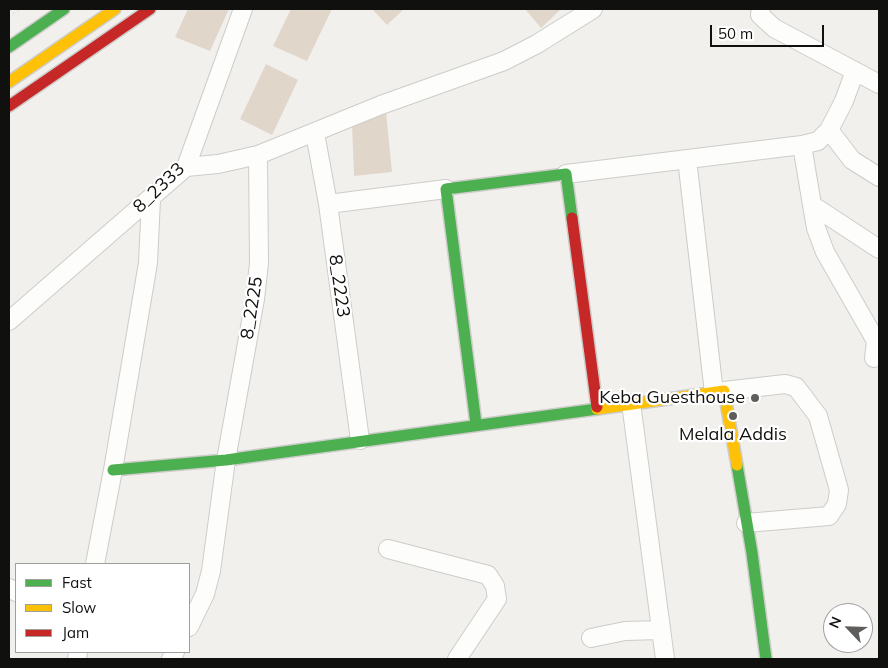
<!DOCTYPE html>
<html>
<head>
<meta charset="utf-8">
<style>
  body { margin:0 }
  #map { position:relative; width:888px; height:668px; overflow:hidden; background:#f2f0ed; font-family:Mulish,sans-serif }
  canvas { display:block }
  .frame { position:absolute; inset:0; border:10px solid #10100e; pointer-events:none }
  .legend { position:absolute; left:15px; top:563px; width:175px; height:90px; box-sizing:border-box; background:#fff; border:1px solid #9f9f9f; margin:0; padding:6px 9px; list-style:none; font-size:15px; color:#10100e }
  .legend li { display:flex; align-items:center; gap:10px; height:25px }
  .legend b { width:25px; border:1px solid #9f9f9f }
  .north { position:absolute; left:823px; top:603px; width:50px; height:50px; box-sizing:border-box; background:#fff; border:1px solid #9f9f9f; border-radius:50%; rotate:294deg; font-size:14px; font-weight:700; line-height:20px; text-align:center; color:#10100e }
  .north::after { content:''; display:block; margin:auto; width:18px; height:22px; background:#5f5e5c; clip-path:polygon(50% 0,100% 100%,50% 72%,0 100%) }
  .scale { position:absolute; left:710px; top:25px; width:114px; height:22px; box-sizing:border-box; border:2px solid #10100e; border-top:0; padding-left:6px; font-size:15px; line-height:18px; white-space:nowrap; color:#10100e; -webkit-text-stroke:4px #fff; paint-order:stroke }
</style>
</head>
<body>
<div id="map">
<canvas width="888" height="668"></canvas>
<div class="frame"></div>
<ul class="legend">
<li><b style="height:6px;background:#4caf50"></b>Fast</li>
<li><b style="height:6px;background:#ffc107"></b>Slow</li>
<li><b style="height:6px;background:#c62828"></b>Jam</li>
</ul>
<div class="north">N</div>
<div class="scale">50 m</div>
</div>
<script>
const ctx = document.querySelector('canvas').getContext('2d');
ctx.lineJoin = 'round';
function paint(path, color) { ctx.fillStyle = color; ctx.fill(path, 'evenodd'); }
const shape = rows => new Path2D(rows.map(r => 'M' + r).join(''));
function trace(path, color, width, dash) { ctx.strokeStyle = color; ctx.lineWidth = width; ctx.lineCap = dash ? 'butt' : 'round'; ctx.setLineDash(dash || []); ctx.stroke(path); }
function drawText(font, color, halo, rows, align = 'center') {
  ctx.font = font + ' Mulish,sans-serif'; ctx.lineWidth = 4.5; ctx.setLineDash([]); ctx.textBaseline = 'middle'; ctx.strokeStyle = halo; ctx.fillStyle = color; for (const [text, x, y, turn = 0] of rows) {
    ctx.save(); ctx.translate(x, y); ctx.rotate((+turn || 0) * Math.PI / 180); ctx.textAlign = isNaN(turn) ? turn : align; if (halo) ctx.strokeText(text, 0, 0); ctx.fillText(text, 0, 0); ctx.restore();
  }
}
paint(shape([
  [188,9,229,9,210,51,175,37],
  [291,9,332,9,307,61,273,46],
  [372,9,404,9,387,25],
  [525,9,561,9,541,28],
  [266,64,298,80,272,135,240,119],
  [386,112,392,172,354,176,352,125]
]), '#e1d6ca');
const street = shape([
  [761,9,760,15,774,28,879,84],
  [829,130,852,160,879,177],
  [315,133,328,204,360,440],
  [802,145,818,141,829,130,844,101,855,71],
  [687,159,714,393],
  [186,167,218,164,258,155,381,105,504,61,537,44,593,9],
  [566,174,802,145,812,205,879,249],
  [328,204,446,189],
  [812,205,816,228,825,252,876,341,874,358],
  [9,321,186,167,243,9],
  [724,391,785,384,796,387,818,416,839,490,837,504,829,516,746,523],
  [631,403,665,659],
  [388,549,488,575,495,586,497,599,457,659],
  [95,564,113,470,148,263,151,199],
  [9,588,16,592],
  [189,627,205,594,211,571,226,460,255,299,259,263,258,155],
  [591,638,625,631,661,630],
  [77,659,78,652],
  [171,659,175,652]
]);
const fast = shape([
  [9,47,64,9],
  [476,424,446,189,566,174,572,218],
  [737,465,752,553,766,659],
  [113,470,226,460,597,409]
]);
const slow = shape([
  [9,82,115,9],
  [597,409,724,391,737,465]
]);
const jam = shape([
  [9,106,150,9],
  [572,218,597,407]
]);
trace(street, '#ccccc9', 20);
trace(fast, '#ccccc9', 14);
trace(slow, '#ccccc9', 14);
trace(jam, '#ccccc9', 14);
trace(shape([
  [9,16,20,9]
]), '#dcdcdb', 2.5, [1, 4]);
trace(street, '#fdfdfc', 18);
trace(fast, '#4caf50', 11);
trace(slow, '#ffc107', 11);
trace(jam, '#c62828', 11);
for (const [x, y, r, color] of [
  [755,398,5,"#5f5e5c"],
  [733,416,5,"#5f5e5c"]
]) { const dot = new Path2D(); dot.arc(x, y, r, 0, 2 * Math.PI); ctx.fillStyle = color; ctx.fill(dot); trace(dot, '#fff', 2); }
drawText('18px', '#10100e', '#fff', [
  ["8_2333",159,188,-44],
  ["8_2223",339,286,82],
  ["8_2225",252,308,-81]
]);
drawText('18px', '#10100e', '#fff', [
  ["Keba Guesthouse",745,398],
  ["Melala Addis",733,435,"center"]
], 'right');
</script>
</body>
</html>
